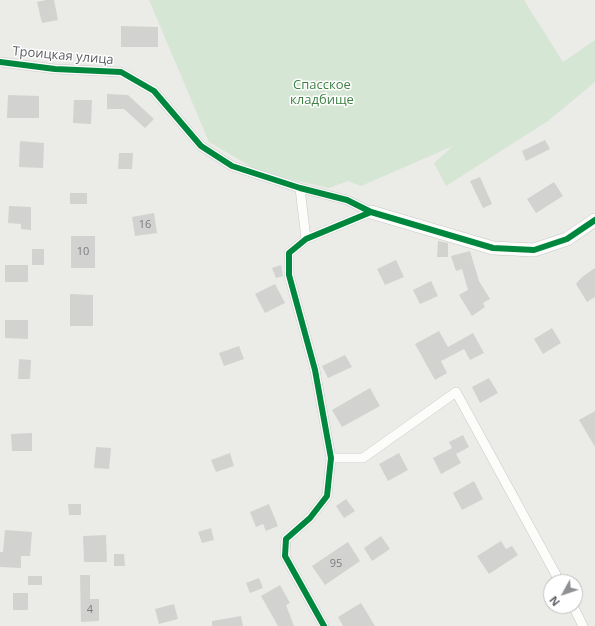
<!DOCTYPE html>
<html>
<head>
<meta charset="utf-8">
<style>
  body { margin:0 }
  #map { position:relative; width:595px; height:626px; overflow:hidden; background:#ebebe7; font-family:"Open Sans",sans-serif }
  canvas { display:block }
  .north { position:absolute; left:543px; top:574px; width:40px; height:40px; box-sizing:border-box; background:#fff; border:1px solid #bebfc1; border-radius:50%; rotate:230deg; font-size:11px; font-weight:700; line-height:16px; text-align:center; color:#5c5f64 }
  .north::after { content:''; display:block; margin:auto; width:14px; height:18px; background:#8e9092; clip-path:polygon(50% 0,100% 100%,50% 72%,0 100%) }
</style>
</head>
<body>
<div id="map">
<canvas width="595" height="626"></canvas>
<div class="north">N</div>
</div>
<script>
const ctx = document.querySelector('canvas').getContext('2d');
ctx.lineJoin = 'round';
function paint(path, color) { ctx.fillStyle = color; ctx.fill(path, 'evenodd'); }
const shape = rows => new Path2D(rows.map(r => 'M' + r).join(''));
function trace(path, color, width, dash) { ctx.strokeStyle = color; ctx.lineWidth = width; ctx.lineCap = dash ? 'butt' : 'round'; ctx.setLineDash(dash || []); ctx.stroke(path); }
function drawText(font, color, halo, rows, align = 'center') {
  ctx.font = font + ' "Open Sans",sans-serif'; ctx.lineWidth = 3; ctx.setLineDash([]); ctx.textBaseline = 'middle'; ctx.strokeStyle = halo; ctx.fillStyle = color; for (const [text, x, y, turn = 0] of rows) {
    ctx.save(); ctx.translate(x, y); ctx.rotate((+turn || 0) * Math.PI / 180); ctx.textAlign = isNaN(turn) ? turn : align; if (halo) ctx.strokeText(text, 0, 0); ctx.fillText(text, 0, 0); ctx.restore();
  }
}
paint(shape([
  [149,0,524,0,563,62,595,40,595,82,548,121,446,186,434,163,453,146,361,186,348,181,329,188,262,173,209,142]
]), '#d6e6d5');
paint(shape([
  [46,0,54,0,58,20,42,23,37,2],
  [121,26,158,27,158,47,121,47],
  [107,94,128,95,154,119,145,128,124,109,107,109],
  [8,95,39,96,39,118,7,118],
  [74,100,92,100,91,124,73,123],
  [545,140,550,149,526,161,522,151],
  [20,141,44,143,43,168,19,167],
  [119,153,133,153,132,169,118,169],
  [480,177,492,204,483,208,470,181],
  [554,182,563,196,536,213,527,199],
  [70,193,87,193,87,204,70,204],
  [9,206,31,207,31,230,21,229,21,224,8,223],
  [154,213,157,233,135,236,132,217],
  [71,236,95,236,95,268,71,268],
  [438,241,448,243,448,257,437,257],
  [32,249,44,249,44,265,32,265],
  [470,251,479,281,490,299,483,303,485,307,472,316,459,295,468,290,462,269,456,271,451,256],
  [396,260,404,277,385,285,377,269],
  [5,265,28,265,28,282,5,282],
  [281,265,283,276,276,278,272,268],
  [595,268,595,297,587,302,576,284,582,277],
  [431,281,438,296,420,304,413,290],
  [275,284,285,303,265,313,255,294],
  [70,294,93,295,93,326,70,326],
  [5,320,28,320,28,339,5,338],
  [552,328,561,343,543,354,534,339],
  [439,331,448,347,473,333,484,353,470,360,464,349,441,361,447,373,435,380,415,344],
  [239,346,244,359,224,366,219,353],
  [345,355,352,367,328,378,322,366],
  [19,359,31,360,30,379,18,379],
  [489,378,498,393,480,403,472,387],
  [370,388,380,406,342,427,332,410],
  [595,411,595,447,579,420],
  [32,433,32,451,12,451,11,434],
  [463,435,469,447,456,454,461,463,441,474,433,458,452,448,449,442],
  [96,447,111,448,109,469,94,468],
  [230,453,234,466,216,472,211,460],
  [399,453,408,470,388,481,379,464],
  [474,481,483,499,462,510,453,493],
  [346,499,355,511,344,518,336,506],
  [68,504,81,504,81,515,69,515],
  [269,504,278,526,266,531,263,524,256,527,250,512],
  [211,528,214,540,202,543,198,532],
  [5,530,32,532,30,556,21,556,21,568,0,567,0,552,3,552],
  [106,535,107,562,84,562,83,536],
  [381,536,390,549,372,561,364,548],
  [501,541,506,549,512,546,518,555,489,574,477,556],
  [348,542,360,561,325,585,312,566],
  [114,554,124,554,125,566,114,566],
  [80,575,90,575,90,599,99,599,99,621,81,622],
  [28,576,42,576,42,585,28,585],
  [259,578,263,588,250,593,246,583],
  [280,585,290,603,286,605,294,626,278,626,261,596],
  [13,593,28,593,28,610,13,610],
  [361,603,375,626,343,626,338,617],
  [174,604,178,619,159,624,155,609],
  [241,616,243,626,212,626,212,621]
]), '#d2d2d0');
const street = shape([
  [0,62,55,69,121,72,154,91,201,146,232,166,300,188,347,200,371,212],
  [300,188,306,239],
  [331,458,363,458,456,392,560,582],
  [573,606,583,626],
  [324,626,285,556,286,539,310,518,327,496,331,458,315,370,289,275,289,253,306,239,371,212]
]);
const secondary = shape([
  [371,212,493,248,534,250,567,239,595,220]
]);
trace(street, '#c8c9c8', 10);
trace(secondary, '#c7c7c7', 14);
trace(street, '#fcfcfb', 9);
trace(secondary, '#fcfcfb', 13);
trace(shape([
  [0,62,55,69,121,72,154,91,201,146,232,166,300,188,347,200,371,212,493,248,534,250,567,239,595,220],
  [324,626,285,556,286,539,310,518,327,496,331,458,315,370,289,275,289,253,306,239,371,212]
]), '#00873e', 6);
drawText('11px', '#7b7d80', null, [
  ["16",145,225],
  ["10",83,252],
  ["95",336,564],
  ["4",90,610]
]);
drawText('13px', '#5c5f64', '#fff', [
  ["Троицкая улица",63,56,5]
]);
drawText('13px', '#3e8145', '#fff', [
  ["Спасское",322,85],
  ["кладбище",322,100]
]);
</script>
</body>
</html>
